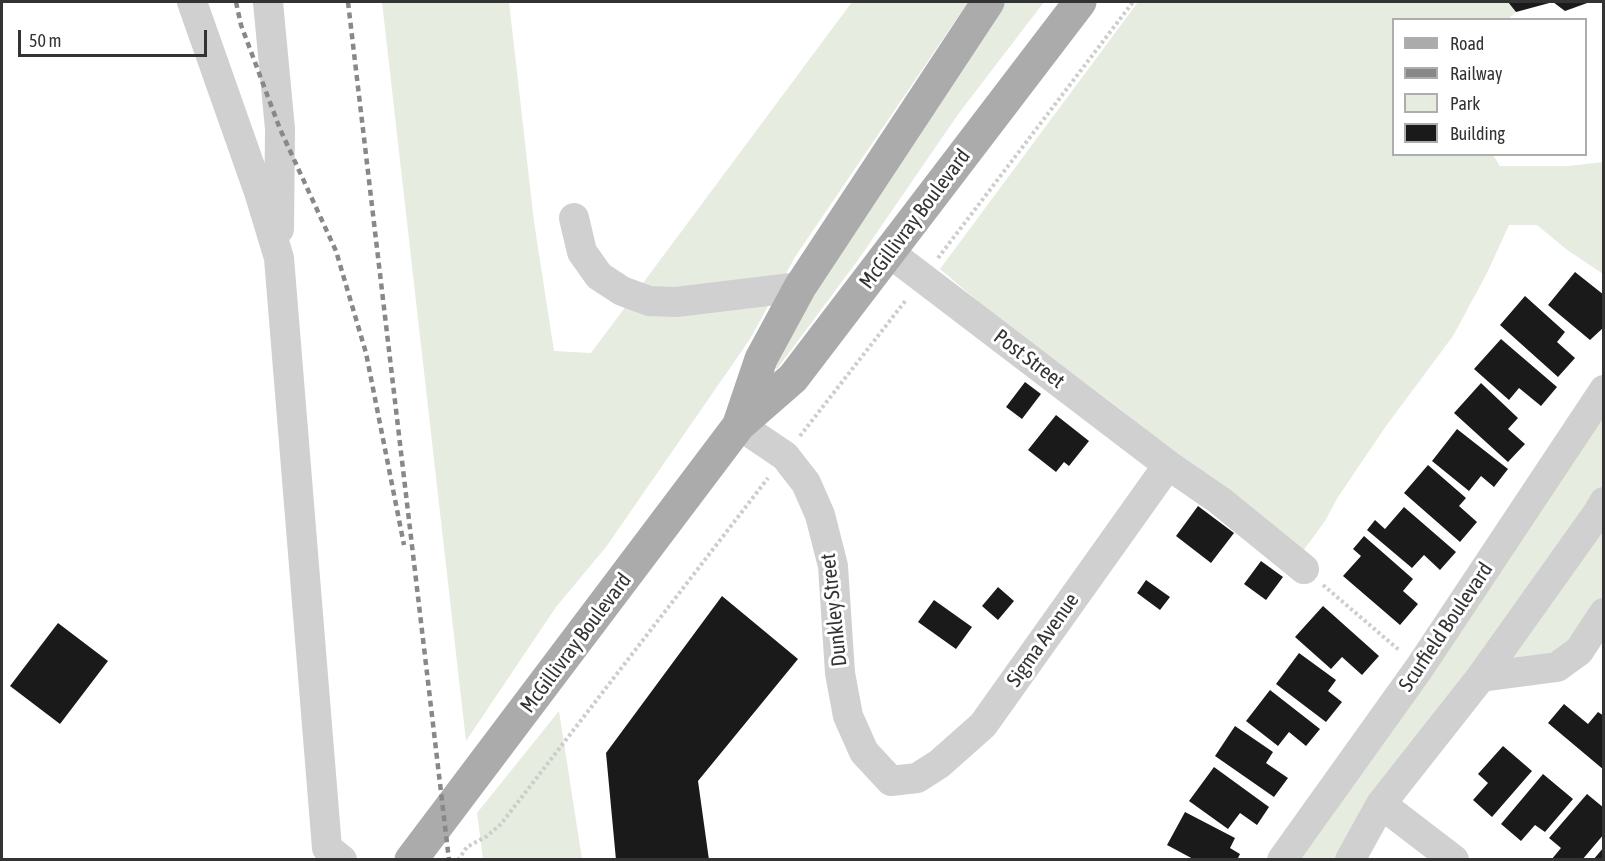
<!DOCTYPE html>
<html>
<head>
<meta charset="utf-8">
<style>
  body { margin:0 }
  #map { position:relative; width:1605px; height:861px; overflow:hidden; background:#fff; font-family:"Asap Condensed",sans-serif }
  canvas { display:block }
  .frame { position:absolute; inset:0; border:3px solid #333; pointer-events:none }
  .legend { position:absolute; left:1392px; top:18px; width:195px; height:138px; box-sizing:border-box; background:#fff; border:2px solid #adadad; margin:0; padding:8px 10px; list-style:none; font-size:18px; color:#333 }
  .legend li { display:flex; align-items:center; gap:12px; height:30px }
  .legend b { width:30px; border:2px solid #adadad }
  .scale { position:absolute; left:18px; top:30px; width:189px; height:27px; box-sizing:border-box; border:3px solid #333; border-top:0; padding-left:8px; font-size:18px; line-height:21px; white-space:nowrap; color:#333; -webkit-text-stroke:4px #fff; paint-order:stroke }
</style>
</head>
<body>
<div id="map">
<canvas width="1605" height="861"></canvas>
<div class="frame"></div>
<ul class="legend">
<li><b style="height:8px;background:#ababab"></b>Road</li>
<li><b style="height:8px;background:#888"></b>Railway</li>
<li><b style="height:16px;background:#e6ecdf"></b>Park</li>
<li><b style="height:16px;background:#1a1a1a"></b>Building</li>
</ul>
<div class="scale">50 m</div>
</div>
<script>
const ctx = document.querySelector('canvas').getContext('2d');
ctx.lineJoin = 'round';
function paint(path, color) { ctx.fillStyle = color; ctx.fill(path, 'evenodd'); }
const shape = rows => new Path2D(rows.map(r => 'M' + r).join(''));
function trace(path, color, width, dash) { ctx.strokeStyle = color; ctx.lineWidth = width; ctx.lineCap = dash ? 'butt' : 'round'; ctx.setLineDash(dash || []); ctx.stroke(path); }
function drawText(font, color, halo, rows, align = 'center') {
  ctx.font = font + ' "Asap Condensed",sans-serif'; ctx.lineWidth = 6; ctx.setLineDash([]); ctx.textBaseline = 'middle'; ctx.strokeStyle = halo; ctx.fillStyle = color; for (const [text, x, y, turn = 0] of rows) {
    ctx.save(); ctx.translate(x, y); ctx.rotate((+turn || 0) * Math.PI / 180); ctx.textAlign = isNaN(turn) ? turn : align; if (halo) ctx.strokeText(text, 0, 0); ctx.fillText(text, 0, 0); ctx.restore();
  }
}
paint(shape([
  [382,2,509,2,534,222,554,351,591,353,852,2,968,2,795,257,750,339,606,547,556,607,466,741],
  [999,2,1044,2,959,113,858,260,777,369,768,362],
  [1138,2,1508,2,1516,12,1508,19,1394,20,1394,154,1493,155,1500,166,1568,166,1603,162,1603,274,1566,249,1537,225,1509,225,1487,273,1453,336,1386,426,1338,497,1325,521,1303,551,1194,469,1120,409,987,309,940,269],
  [1603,390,1603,502,1597,514,1603,534,1603,613,1579,650,1481,677,1350,859,1282,860],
  [559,711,582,859,483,859,477,813]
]), '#e6ecdf');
paint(shape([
  [1508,2,1590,2,1565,11,1553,2,1516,12],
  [1575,272,1604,295,1604,327,1590,340,1548,305],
  [1525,296,1565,332,1557,342,1575,358,1558,377,1500,325],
  [1501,339,1557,387,1541,406,1519,388,1509,400,1474,369],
  [1025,382,1041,394,1022,419,1006,407],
  [1481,383,1518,418,1508,429,1525,444,1508,462,1454,413],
  [1056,415,1089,441,1069,466,1064,462,1056,472,1028,450],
  [1457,429,1508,469,1494,487,1481,476,1469,491,1432,461],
  [1428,465,1466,498,1459,506,1477,522,1460,542,1404,493],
  [1198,506,1234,533,1211,563,1176,536],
  [1404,507,1456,552,1440,570,1424,555,1412,568,1367,530,1375,520,1385,529],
  [1364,536,1413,579,1403,591,1418,604,1400,625,1343,576,1361,556,1353,549],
  [1261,561,1283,577,1266,600,1244,584],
  [1146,580,1170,597,1160,610,1137,593],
  [998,587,1014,601,998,620,982,606],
  [722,596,798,659,698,781,709,860,616,860,606,753],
  [934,600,972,627,956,649,918,622],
  [1323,606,1379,656,1362,675,1342,657,1331,669,1295,637],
  [58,623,108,661,60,724,10,686],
  [1299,653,1336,680,1328,691,1342,702,1326,722,1276,684],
  [1270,690,1320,729,1306,746,1289,732,1278,746,1246,721],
  [1564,704,1588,724,1598,712,1604,716,1604,770,1548,723],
  [1235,726,1273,752,1266,763,1288,778,1274,797,1215,756],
  [1503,746,1532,771,1492,817,1473,800,1488,783,1478,774],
  [1214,767,1269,807,1257,825,1240,813,1228,829,1189,801],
  [1543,774,1573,799,1545,832,1535,825,1521,841,1501,824],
  [1587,794,1604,808,1604,834,1582,860,1551,860,1561,848,1549,838],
  [1185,812,1235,838,1230,848,1240,854,1237,860,1195,860,1167,845],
  [1604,847,1604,860,1593,860]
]), '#1a1a1a');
trace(shape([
  [938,258,1133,2],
  [800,436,906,300],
  [1323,585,1399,650],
  [458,860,467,847,487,836,501,824,768,478]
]), '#cdcdcd', 4, [3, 3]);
trace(shape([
  [192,2,259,192,279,258,327,848,342,860],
  [268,2,280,129,279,229],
  [574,218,582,252,599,276,622,291,649,301,676,302,800,287],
  [890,253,1168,465,1219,500,1304,569],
  [739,425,785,456,806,483,820,515,833,566,840,673,848,716,864,752,891,781,917,778,939,764,983,725,1168,465],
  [1481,677,1557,667,1579,651,1604,613],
  [1381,804,1454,860],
  [1282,860,1420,667,1604,390],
  [1350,860,1381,804,1481,677,1597,514,1604,502]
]), '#d0d0d0', 30);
trace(shape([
  [739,424,761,359,800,287,988,2],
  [411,860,739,425,793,378,1080,2]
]), '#ababab', 33);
trace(shape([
  [236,2,241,25,280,129,336,251,366,353,404,545],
  [348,2,449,860]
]), '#888', 4.5, [6, 4.5]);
drawText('21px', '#333', '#fff', [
  ["McGillivray Boulevard",915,219,-53],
  ["Post Street",1029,359,37],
  ["Dunkley Street",834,610,-96],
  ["Scurfield Boulevard",1446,627,-56],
  ["Sigma Avenue",1043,640,-55],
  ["McGillivray Boulevard",576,643,-53]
]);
</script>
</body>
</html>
